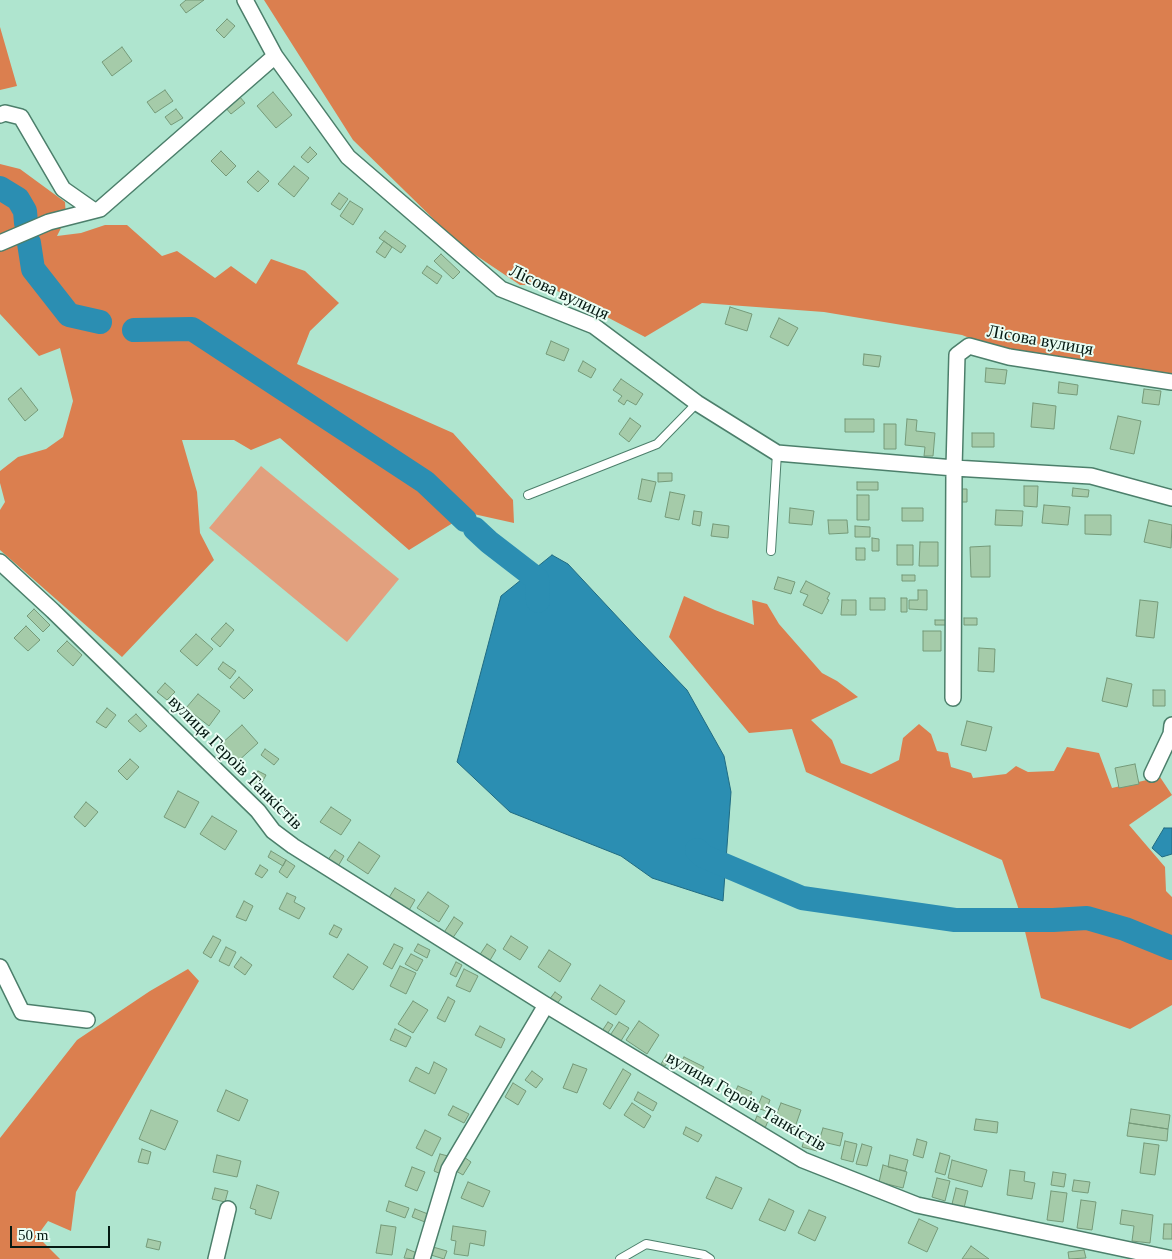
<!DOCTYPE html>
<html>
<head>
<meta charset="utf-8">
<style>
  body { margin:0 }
  #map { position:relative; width:1172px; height:1259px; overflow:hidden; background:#afe5cf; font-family:Georgia,serif }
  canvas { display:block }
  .scale { position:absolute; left:10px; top:1226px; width:100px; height:22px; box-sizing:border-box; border:2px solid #051912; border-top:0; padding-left:6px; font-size:15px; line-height:18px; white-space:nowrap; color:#051912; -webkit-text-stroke:4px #e9fef4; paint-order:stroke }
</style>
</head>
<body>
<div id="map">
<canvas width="1172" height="1259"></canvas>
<div class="scale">50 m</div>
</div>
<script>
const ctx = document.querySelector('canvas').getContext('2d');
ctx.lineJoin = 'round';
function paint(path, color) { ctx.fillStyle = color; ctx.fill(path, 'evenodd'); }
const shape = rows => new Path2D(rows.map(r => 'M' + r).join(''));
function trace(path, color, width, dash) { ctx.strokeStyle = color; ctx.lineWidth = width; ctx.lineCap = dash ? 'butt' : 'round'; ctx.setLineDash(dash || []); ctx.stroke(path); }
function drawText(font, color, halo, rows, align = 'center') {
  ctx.font = font + ' Georgia,serif'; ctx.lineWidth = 4; ctx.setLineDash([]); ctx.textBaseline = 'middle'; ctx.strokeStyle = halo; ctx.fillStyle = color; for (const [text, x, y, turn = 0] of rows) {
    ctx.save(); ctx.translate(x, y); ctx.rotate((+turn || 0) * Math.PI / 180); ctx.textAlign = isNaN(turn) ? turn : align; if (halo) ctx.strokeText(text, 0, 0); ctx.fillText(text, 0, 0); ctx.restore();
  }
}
paint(shape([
  [261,466,399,579,347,642,209,528]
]), '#e2a07e');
paint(shape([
  [264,0,1172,0,1172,375,1025,360,962,335,824,312,702,303,645,337,546,285,520,285,459,244,353,140],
  [0,27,17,86,0,90],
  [0,164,20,169,65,202,66,218,57,236,81,233,105,225,127,225,162,256,177,251,215,278,231,266,256,284,271,259,305,271,339,303,310,331,297,364,453,433,513,500,514,523,469,513,409,550,280,438,251,450,234,440,182,440,197,492,200,533,214,560,122,657,0,550,0,510,5,502,0,483,0,471,18,457,46,449,63,437,73,401,60,348,39,356,0,314],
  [684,596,715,610,754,625,752,600,767,604,779,624,822,673,837,681,858,697,811,720,832,740,841,763,871,774,899,760,903,738,919,724,931,734,937,751,948,753,951,767,971,773,973,778,1006,774,1016,766,1028,772,1054,771,1067,747,1099,753,1112,788,1160,777,1172,795,1129,825,1165,867,1166,891,1172,897,1172,1005,1130,1029,1041,998,1022,919,1002,860,806,772,792,729,749,733,669,637],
  [188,969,199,981,76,1192,71,1231,48,1221,37,1236,60,1259,0,1259,0,1138,77,1040,150,991]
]), '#db7f4f');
const water = shape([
  [552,555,568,564,637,638,687,690,724,756,731,792,723,901,652,878,621,856,510,812,457,762,501,596,552,555],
  [1164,828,1172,828,1172,854,1162,857,1152,848,1164,828]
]);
paint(water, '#2b8eb2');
trace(water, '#206b82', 1);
trace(shape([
  [0,188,18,199,25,211,26,223],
  [29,243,33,269,69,315,100,322],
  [134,330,192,329,425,482,465,520],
  [475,529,489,542,537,579,538,601],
  [697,850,703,856,802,898,955,920,1053,920,1087,918,1125,929,1172,948]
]), '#2b8eb2', 24);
const building = shape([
  [186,0,204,0,186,13,180,5,186,0],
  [227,19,235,26,224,38,216,30,227,19],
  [122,47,132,61,112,76,102,62,122,47],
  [165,90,173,101,155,113,147,102,165,90],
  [273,92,292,115,276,128,257,106,273,92],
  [239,96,245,103,231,114,225,107,239,96],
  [176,109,183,118,171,125,165,117,176,109],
  [310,147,317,154,308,163,301,157,310,147],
  [221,151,236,166,226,176,211,161,221,151],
  [294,166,309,178,294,197,278,184,294,166],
  [258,171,269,181,258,192,247,182,258,171],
  [339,193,348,199,340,210,331,204,339,193],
  [350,201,363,209,353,225,340,216,350,201],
  [385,231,406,246,401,253,379,238,385,231],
  [384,241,392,247,385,258,376,252,384,241],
  [441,254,460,272,453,279,434,261,441,254],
  [427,266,442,276,437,284,422,273,427,266],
  [730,307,752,314,747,331,725,324,730,307],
  [779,318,798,328,788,346,770,337,779,318],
  [551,341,569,349,564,361,546,354,551,341],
  [864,354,881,356,879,367,863,365,864,354],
  [583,361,596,369,591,378,578,371,583,361],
  [986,368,1007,370,1005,384,985,382,986,368],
  [621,379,643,394,636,405,627,400,624,405,618,401,622,396,613,390,621,379],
  [1059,382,1078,385,1077,395,1058,393,1059,382],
  [21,388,38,410,25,421,8,399,21,388],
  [1144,389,1161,391,1159,405,1142,403,1144,389],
  [1033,403,1056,406,1054,429,1031,427,1033,403],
  [1118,416,1141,421,1134,454,1110,449,1118,416],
  [630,418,641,426,629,442,619,434,630,418],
  [845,419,874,419,874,432,845,432,845,419],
  [907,419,917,420,916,431,935,433,933,456,924,456,925,447,905,445,907,419],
  [884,424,896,424,896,449,884,449,884,424],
  [972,433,994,433,994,447,972,447,972,433],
  [658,473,672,473,672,481,658,482,658,473],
  [642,479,656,482,651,502,638,499,642,479],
  [857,482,878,482,878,490,857,490,857,482],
  [1024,486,1038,486,1037,507,1024,506,1024,486],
  [1073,488,1089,490,1088,497,1072,496,1073,488],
  [957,489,967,489,967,502,957,502,957,489],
  [670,492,685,495,679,520,665,517,670,492],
  [857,495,869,495,869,520,857,520,857,495],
  [1044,505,1070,507,1068,525,1042,523,1044,505],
  [790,508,814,511,812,525,789,523,790,508],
  [902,508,923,508,923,521,902,521,902,508],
  [996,510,1023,511,1022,526,995,525,996,510],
  [694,511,702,512,700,526,692,524,694,511],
  [1085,515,1111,515,1111,535,1085,534,1085,515],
  [828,520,847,520,848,533,829,534,828,520],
  [1149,520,1172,525,1171,548,1144,542,1149,520],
  [713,524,729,526,728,538,711,536,713,524],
  [855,526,870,527,870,537,855,537,855,526],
  [872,538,879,539,879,551,872,551,872,538],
  [920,542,938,542,938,566,919,566,920,542],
  [897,545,913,545,913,565,897,565,897,545],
  [990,546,990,577,971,577,970,547,990,546],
  [856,548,865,548,865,560,856,560,856,548],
  [902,575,915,575,915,581,902,581,902,575],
  [778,577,795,582,791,594,774,589,778,577],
  [806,581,830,593,827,599,829,600,822,614,803,605,808,595,800,592,806,581],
  [918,590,927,590,927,610,909,609,909,600,918,600,918,590],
  [870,598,885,598,885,610,870,610,870,598],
  [901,598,907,598,907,612,901,612,901,598],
  [842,600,856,600,856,615,841,615,842,600],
  [1140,600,1158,602,1154,638,1136,636,1140,600],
  [34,609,50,625,43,632,27,616,34,609],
  [964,618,977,618,977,625,964,625,964,618],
  [935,620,950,620,950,625,935,625,935,620],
  [226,623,234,630,220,647,211,639,226,623],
  [26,626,40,640,28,651,14,638,26,626],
  [923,631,941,631,941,651,923,651,923,631],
  [196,634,213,649,197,666,180,651,196,634],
  [67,641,82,655,73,666,57,651,67,641],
  [979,648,995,649,994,672,978,671,979,648],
  [223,662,236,671,230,679,218,669,223,662],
  [239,677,253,690,244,699,230,687,239,677],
  [1107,678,1132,684,1127,707,1102,701,1107,678],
  [165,683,175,692,167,700,157,692,165,683],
  [1153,690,1165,690,1165,706,1153,706,1153,690],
  [198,694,220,711,209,726,186,708,198,694],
  [107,708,116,715,106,728,96,722,107,708],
  [136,714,147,726,140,732,128,721,136,714],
  [967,721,992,727,986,751,961,745,967,721],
  [242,725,258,743,236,763,220,745,242,725],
  [265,749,279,759,274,765,261,755,265,749],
  [130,759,139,767,127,780,118,771,130,759],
  [1135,764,1139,784,1119,788,1115,768,1135,764],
  [258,771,266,775,258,790,250,786,258,771],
  [178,791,199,802,185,828,164,817,178,791],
  [86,802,98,812,85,827,74,817,86,802],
  [331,807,351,820,341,835,320,822,331,807],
  [212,816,237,831,225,850,200,834,212,816],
  [359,842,380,856,368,874,347,860,359,842],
  [335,850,344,856,337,868,327,861,335,850],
  [271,851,286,860,283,866,268,857,271,851],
  [286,860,295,866,287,878,279,872,286,860],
  [260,865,268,870,262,878,255,874,260,865],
  [395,888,415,900,408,912,388,899,395,888],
  [428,892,449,906,439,922,417,908,428,892],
  [287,893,296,897,294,902,305,908,299,919,279,909,287,893],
  [244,901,253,906,246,921,236,917,244,901],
  [454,917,463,923,452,939,443,934,454,917],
  [334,925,342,929,337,938,329,934,334,925],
  [213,936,221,940,211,958,203,953,213,936],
  [511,936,528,947,520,960,503,949,511,936],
  [394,944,403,948,392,969,383,964,394,944],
  [418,944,430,950,427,958,414,951,418,944],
  [487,944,496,950,489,962,479,956,487,944],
  [226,947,236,952,229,966,219,961,226,947],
  [549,950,571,964,560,982,538,967,549,950],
  [348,954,368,967,353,990,333,977,348,954],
  [411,954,423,960,417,971,405,964,411,954],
  [241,957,252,965,245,975,234,967,241,957],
  [456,962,462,965,456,977,450,974,456,962],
  [400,966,416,973,406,994,390,986,400,966],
  [464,969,478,976,470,992,456,986,464,969],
  [600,985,625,1001,616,1015,591,999,600,985],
  [555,992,562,997,556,1005,549,1000,555,992],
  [448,997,455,1001,445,1022,437,1018,448,997],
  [413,1001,428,1010,413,1033,398,1024,413,1001],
  [639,1021,659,1035,647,1054,626,1040,639,1021],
  [608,1022,613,1025,607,1034,602,1031,608,1022],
  [619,1022,629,1028,619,1044,609,1037,619,1022],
  [480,1026,505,1039,501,1048,475,1035,480,1026],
  [395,1029,411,1037,406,1047,390,1040,395,1029],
  [667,1054,671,1057,665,1066,661,1064,667,1054],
  [684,1057,704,1067,698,1077,678,1067,684,1057],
  [434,1062,447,1069,435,1094,409,1081,416,1067,429,1074,434,1062],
  [573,1064,587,1069,577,1093,563,1088,573,1064],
  [623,1069,631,1074,610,1109,603,1104,623,1069],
  [532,1071,543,1079,536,1088,525,1080,532,1071],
  [513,1083,526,1091,518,1105,505,1097,513,1083],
  [738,1086,752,1092,747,1103,733,1096,738,1086],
  [226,1090,248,1100,239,1121,217,1111,226,1090],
  [638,1092,657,1103,653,1111,634,1100,638,1092],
  [762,1096,770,1100,766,1111,757,1108,762,1096],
  [632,1103,651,1116,644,1128,624,1115,632,1103],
  [781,1103,801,1110,794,1130,773,1123,781,1103],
  [453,1106,469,1114,464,1123,448,1115,453,1106],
  [1131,1109,1170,1115,1168,1129,1129,1123,1131,1109],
  [151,1110,178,1121,165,1150,139,1139,151,1110],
  [757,1116,768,1121,763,1133,752,1128,757,1116],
  [976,1119,998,1122,997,1133,974,1130,976,1119],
  [1129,1123,1168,1129,1167,1141,1127,1136,1129,1123],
  [686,1127,702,1135,698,1142,683,1134,686,1127],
  [823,1128,843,1133,840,1146,819,1141,823,1128],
  [425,1130,441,1138,432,1156,416,1148,425,1130],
  [805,1137,819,1141,817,1151,802,1147,805,1137],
  [917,1139,927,1142,923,1158,913,1155,917,1139],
  [845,1141,857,1144,853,1162,841,1159,845,1141],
  [1144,1143,1159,1145,1155,1175,1140,1173,1144,1143],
  [862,1144,872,1147,867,1166,856,1164,862,1144],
  [142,1149,151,1152,148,1164,138,1162,142,1149],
  [940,1153,950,1156,945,1175,935,1172,940,1153],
  [440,1154,448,1156,441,1174,434,1171,440,1154],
  [217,1155,241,1161,237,1177,213,1172,217,1155],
  [890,1155,908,1160,905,1171,888,1167,890,1155],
  [464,1157,471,1162,463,1175,456,1171,464,1157],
  [952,1160,987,1170,982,1187,948,1178,952,1160],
  [883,1165,907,1172,903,1188,879,1182,883,1165],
  [412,1167,425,1172,417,1191,405,1186,412,1167],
  [1010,1170,1025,1172,1024,1181,1035,1183,1032,1199,1007,1195,1010,1170],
  [1053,1172,1066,1174,1064,1187,1051,1185,1053,1172],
  [716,1177,742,1188,732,1209,706,1198,716,1177],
  [937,1178,950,1181,945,1201,932,1197,937,1178],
  [1074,1180,1090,1182,1088,1193,1072,1191,1074,1180],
  [468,1182,490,1191,483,1207,461,1198,468,1182],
  [257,1185,279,1192,271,1219,255,1214,256,1210,250,1208,257,1185],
  [215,1188,228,1191,225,1202,212,1199,215,1188],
  [956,1188,968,1191,964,1208,952,1204,956,1188],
  [1051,1191,1067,1193,1063,1222,1047,1220,1051,1191],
  [769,1199,794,1211,785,1231,759,1220,769,1199],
  [1081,1200,1096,1202,1092,1230,1077,1228,1081,1200],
  [389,1201,409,1208,405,1218,386,1211,389,1201],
  [415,1209,428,1214,425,1222,412,1217,415,1209],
  [809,1210,826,1217,815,1241,798,1233,809,1210],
  [1122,1210,1153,1215,1150,1243,1132,1241,1134,1226,1120,1224,1122,1210],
  [919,1219,938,1228,927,1252,908,1243,919,1219],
  [1164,1224,1172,1224,1172,1239,1163,1239,1164,1224],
  [381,1225,396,1227,392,1255,376,1253,381,1225],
  [453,1226,486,1231,484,1246,470,1243,468,1256,454,1254,456,1241,451,1240,453,1226],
  [148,1239,161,1242,159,1250,146,1247,148,1239],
  [971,1246,989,1259,962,1259,971,1246],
  [433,1247,447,1251,444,1259,431,1255,433,1247],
  [407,1249,417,1253,415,1259,404,1258,407,1249],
  [1084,1250,1086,1258,1069,1259,1068,1252,1084,1250]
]);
paint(building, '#a5cba9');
trace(building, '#759a79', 1);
const service = shape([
  [528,495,657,444,697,403],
  [771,551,777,453],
  [620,1259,646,1244,704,1255,710,1259]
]);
const minor = shape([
  [245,0,275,56,348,157,501,289,594,326,697,403,777,453,954,468,1091,476,1172,498],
  [0,115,5,113,21,117,63,189,93,210],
  [0,243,49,222,100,209,275,56],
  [0,562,53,611,258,811,273,831,293,846,546,1005,803,1160,917,1205,1172,1259],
  [953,698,954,468,957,355,969,346,1009,357,1172,382],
  [1152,774,1171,734,1172,725],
  [0,967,22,1012,87,1020],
  [216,1259,228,1209],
  [422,1259,449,1169,546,1005]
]);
trace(service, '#4c7f6b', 10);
trace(minor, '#4c7f6b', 18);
trace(service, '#fff', 8);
trace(minor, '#fff', 15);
drawText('18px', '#051912', '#e9fef4', [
  ["Лісова вулиця",559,293,25],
  ["Лісова вулиця",1040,341,10],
  ["вулиця Героїв Танкістів",235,763,45],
  ["вулиця Героїв Танкістів",746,1102,30]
]);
</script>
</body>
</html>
